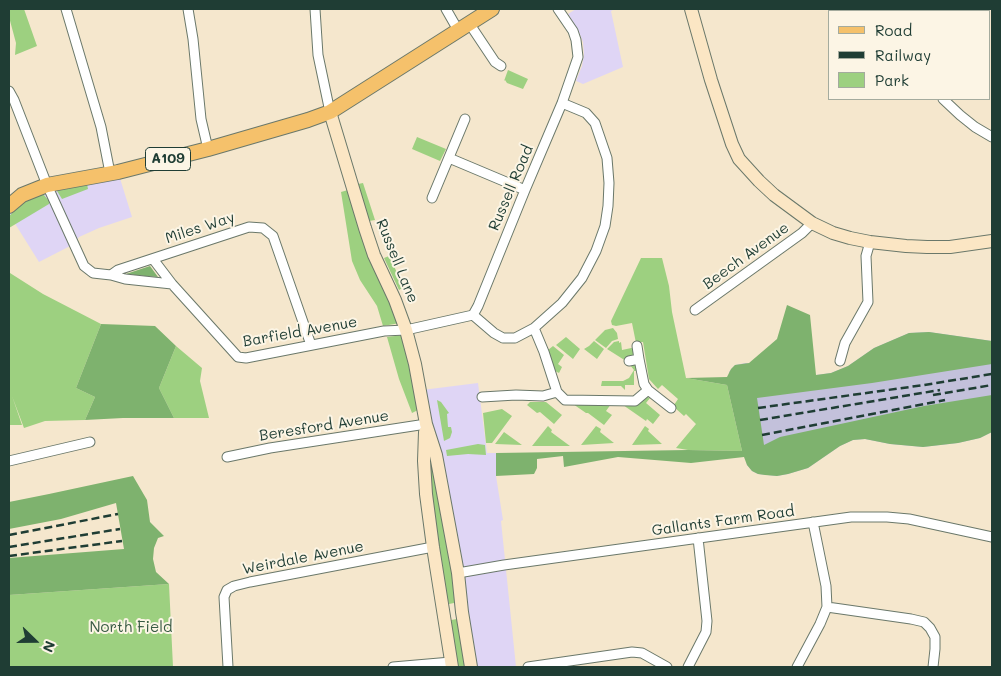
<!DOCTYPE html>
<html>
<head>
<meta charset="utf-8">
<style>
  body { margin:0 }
  #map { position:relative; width:1001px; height:676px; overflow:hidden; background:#f5e7cd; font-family:Mali,sans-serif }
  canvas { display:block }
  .frame { position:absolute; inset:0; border:10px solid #1f3d34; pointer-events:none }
  .legend { position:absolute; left:828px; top:10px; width:162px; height:90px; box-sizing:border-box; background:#fcf5e5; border:1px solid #a4ab9e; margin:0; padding:6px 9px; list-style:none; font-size:15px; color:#1f3d34 }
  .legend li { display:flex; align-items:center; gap:10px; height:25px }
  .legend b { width:25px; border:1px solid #a4ab9e }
  .north { position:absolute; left:10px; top:616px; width:50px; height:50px; -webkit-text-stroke:4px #fcf5e5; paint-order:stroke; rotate:112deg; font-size:14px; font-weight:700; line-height:20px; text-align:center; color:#1f3d34 }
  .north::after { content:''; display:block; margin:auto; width:18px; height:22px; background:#1f3d34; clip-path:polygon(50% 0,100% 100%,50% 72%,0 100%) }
</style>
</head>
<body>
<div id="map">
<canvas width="1001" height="676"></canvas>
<div class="frame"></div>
<ul class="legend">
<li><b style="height:6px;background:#f5c16b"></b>Road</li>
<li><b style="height:6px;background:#1f3d34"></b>Railway</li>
<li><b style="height:14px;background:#9dd080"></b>Park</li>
</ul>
<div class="north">N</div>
</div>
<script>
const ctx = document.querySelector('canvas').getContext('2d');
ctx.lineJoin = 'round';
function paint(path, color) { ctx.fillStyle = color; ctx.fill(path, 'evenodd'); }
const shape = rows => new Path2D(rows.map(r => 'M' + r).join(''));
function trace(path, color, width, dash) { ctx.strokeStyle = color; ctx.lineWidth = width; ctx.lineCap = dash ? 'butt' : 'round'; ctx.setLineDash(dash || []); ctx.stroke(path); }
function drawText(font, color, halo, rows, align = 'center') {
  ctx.font = font + ' Mali,sans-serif'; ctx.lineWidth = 4; ctx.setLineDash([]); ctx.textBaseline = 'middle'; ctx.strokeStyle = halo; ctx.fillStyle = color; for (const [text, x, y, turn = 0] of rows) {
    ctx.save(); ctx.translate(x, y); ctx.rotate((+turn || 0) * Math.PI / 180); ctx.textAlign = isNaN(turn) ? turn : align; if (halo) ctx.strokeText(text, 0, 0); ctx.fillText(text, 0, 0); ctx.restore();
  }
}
paint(shape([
  [576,9,615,9,611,11,623,67,583,84,576,81,582,66,584,54,583,42,578,30,568,14],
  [118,172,132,217,99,228,79,237,74,244,39,262,9,214,9,206,22,195],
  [478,383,487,453,496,453,496,476,503,520,501,521,516,667,473,667,422,390]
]), '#dfd5f5');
paint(shape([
  [929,332,992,341,992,432,980,438,958,443,923,447,890,444,865,439,853,440,840,446,808,468,788,474,777,476,758,474,752,471,747,465,729,372,735,365,746,363,816,375,831,373,848,366,874,348,909,333]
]), '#c3c1db');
paint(shape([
  [9,9,24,9,37,46,15,55,16,43,9,17],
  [508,70,528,79,523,89,507,83,505,80,504,81],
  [417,137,446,149,440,161,412,149],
  [363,183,375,220,369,221,358,184],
  [87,184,88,189,62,199,57,191,60,189],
  [348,190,400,323,383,326,377,306,360,280,352,261,341,192],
  [39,194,44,195,49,201,49,204,9,228,9,216,24,202],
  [389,256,404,287,399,290,384,258],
  [641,258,662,258,669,286,672,312,686,378,727,385,742,451,688,450,676,448,696,424,686,414,684,416,674,407,674,405,678,399,662,385,658,389,649,379,643,342,636,343,632,323,616,326,612,325,611,321],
  [9,273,10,273,43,294,101,324,76,388,95,397,85,420,45,421,24,428,12,396,22,425,9,425],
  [613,328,617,333,618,339,612,341,606,348,595,340,605,330],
  [403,335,418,410,412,413,399,379,387,337],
  [566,337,580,349,573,359,556,345],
  [594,341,604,349,597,359,584,349,589,346],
  [619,341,619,343,621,342,622,350,636,347,638,355,625,357,626,361,607,349,614,342],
  [176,346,202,368,200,381,209,418,174,418,159,388],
  [553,346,564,355,558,364,562,367,559,373,555,371,548,350],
  [630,365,634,365,639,371,634,371,634,385,625,385,625,390,621,386,601,386,602,381,623,381,629,378,634,370],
  [647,397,650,398,646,403,660,415,653,424,647,419,646,421,623,405,636,405],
  [437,400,441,402,449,413,447,414,448,427,451,427,452,432,450,438,444,441],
  [530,402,546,402,562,415,554,424,540,412,537,413,527,405],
  [573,404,611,404,606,411,612,415,604,425,588,413,586,413],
  [502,409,512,416,492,443,486,443,483,413],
  [548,426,552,430,551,432,570,446,532,446],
  [596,426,601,429,600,432,614,443,581,445],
  [645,426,649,429,648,431,662,444,632,445],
  [504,432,522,445,495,444],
  [478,444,485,445,486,455,468,454,447,456,446,450],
  [436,461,459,602,449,604,446,593,430,485,429,462],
  [169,584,173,667,9,667,9,595],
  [463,618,470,667,458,667,451,620]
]), '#9dd080');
paint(shape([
  [150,266,158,277,145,276,126,274],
  [787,305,810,315,816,375,831,373,848,366,874,348,909,333,929,332,992,341,992,364,872,383,757,398,764,445,780,437,924,406,992,395,992,432,980,438,958,443,923,447,890,444,865,439,853,440,840,446,808,468,788,474,777,476,765,475,758,474,752,471,747,465,744,457,691,463,618,457,564,467,563,456,537,459,537,468,534,474,496,476,496,453,688,450,742,451,727,385,686,378,727,377,731,369,735,365,749,363,777,339],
  [101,324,155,326,176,346,159,388,174,418,123,418,85,420,95,397,76,388],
  [133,476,147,500,150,522,164,536,158,538,154,548,153,559,156,572,169,584,9,595,9,558,124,549,116,503,61,519,9,529,9,502,49,494]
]), '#7eb26e');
const street = shape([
  [66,9,101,127,110,173],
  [188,9,193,39,201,119,208,149],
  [315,9,318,55,330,112],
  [446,9,458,30],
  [893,9,894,11],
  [469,23,495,62,501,66],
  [9,91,14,100,47,185,84,266,93,273,111,275,125,279,172,284,238,357,246,358,384,331,406,330,473,315,478,306,525,190,562,103,578,57,576,40,573,31,558,9],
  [943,99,960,115,975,127,992,137],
  [449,158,525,190],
  [432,198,465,119],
  [153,259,172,284],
  [111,275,118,270,249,227,263,228,273,236,311,345],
  [695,310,802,233,812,223],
  [473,315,494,333,503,338,515,338,534,328,562,303,582,278,596,251,605,226,608,206,609,183,607,158,595,123,586,113,562,103],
  [534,328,544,352,557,392],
  [637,346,639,359],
  [629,361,639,359,644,384,648,390,671,408],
  [840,361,845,343,868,302,866,256,870,242],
  [482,397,516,395,543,396,557,392,565,400,635,401,648,390],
  [227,457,270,448,426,424],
  [9,461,90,442],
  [458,573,504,565,851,517,887,517,909,519,992,537],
  [827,607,911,619,924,622,930,628,935,637,935,649,933,667],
  [228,667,224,597,227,590,234,586,250,582,433,547],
  [393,667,451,662],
  [528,667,632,652,642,653,667,667],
  [688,667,706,632,707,621,698,538],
  [797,667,820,624,827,607,826,586,813,522]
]);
const secondary = shape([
  [691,9,711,80,732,144,739,159,759,181,774,195,812,223,833,233,850,238,870,242,906,246,927,247,950,247,992,241],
  [330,112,365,228,374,255,395,300,406,330,415,364,426,424,436,455,458,573,462,612,471,667],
  [425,432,424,461,426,494,433,547,452,667]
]);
const primary = shape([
  [9,206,22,195,47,185,118,172,208,149,308,120,330,112,492,9]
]);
trace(street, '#6a786a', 11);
trace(secondary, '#6a786a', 14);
trace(primary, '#6a786a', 16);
trace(street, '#fff', 9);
trace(secondary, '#fbe6c4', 12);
trace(primary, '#f5c16b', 14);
trace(shape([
  [933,395,992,385],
  [758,408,924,385,992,374],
  [760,420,940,390],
  [762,435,945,400],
  [9,535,118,514],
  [9,547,120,529],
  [9,556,122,541]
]), '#1f3d34', 2.5, [8, 4]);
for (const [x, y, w] of [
  [168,159,45]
]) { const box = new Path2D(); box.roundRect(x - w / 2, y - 11.5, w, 23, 4); ctx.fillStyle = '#fcf5e5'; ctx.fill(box); trace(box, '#1f3d34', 1); }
drawText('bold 14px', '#1f3d34', null, [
  ["A109",168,159]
]);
drawText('15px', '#1f3d34', '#fcf5e5', [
  ["Russell Road",511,188,-67],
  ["Miles Way",200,228,-18],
  ["Beech Avenue",746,256,-36],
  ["Russell Lane",397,261,68],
  ["Barfield Avenue",300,332,-10],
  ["Beresford Avenue",324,426,-9],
  ["Gallants Farm Road",723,521,-8],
  ["Weirdale Avenue",303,558,-11]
]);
drawText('15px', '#385a43', '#fcf5e5', [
  ["North Field",131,627]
]);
</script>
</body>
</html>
